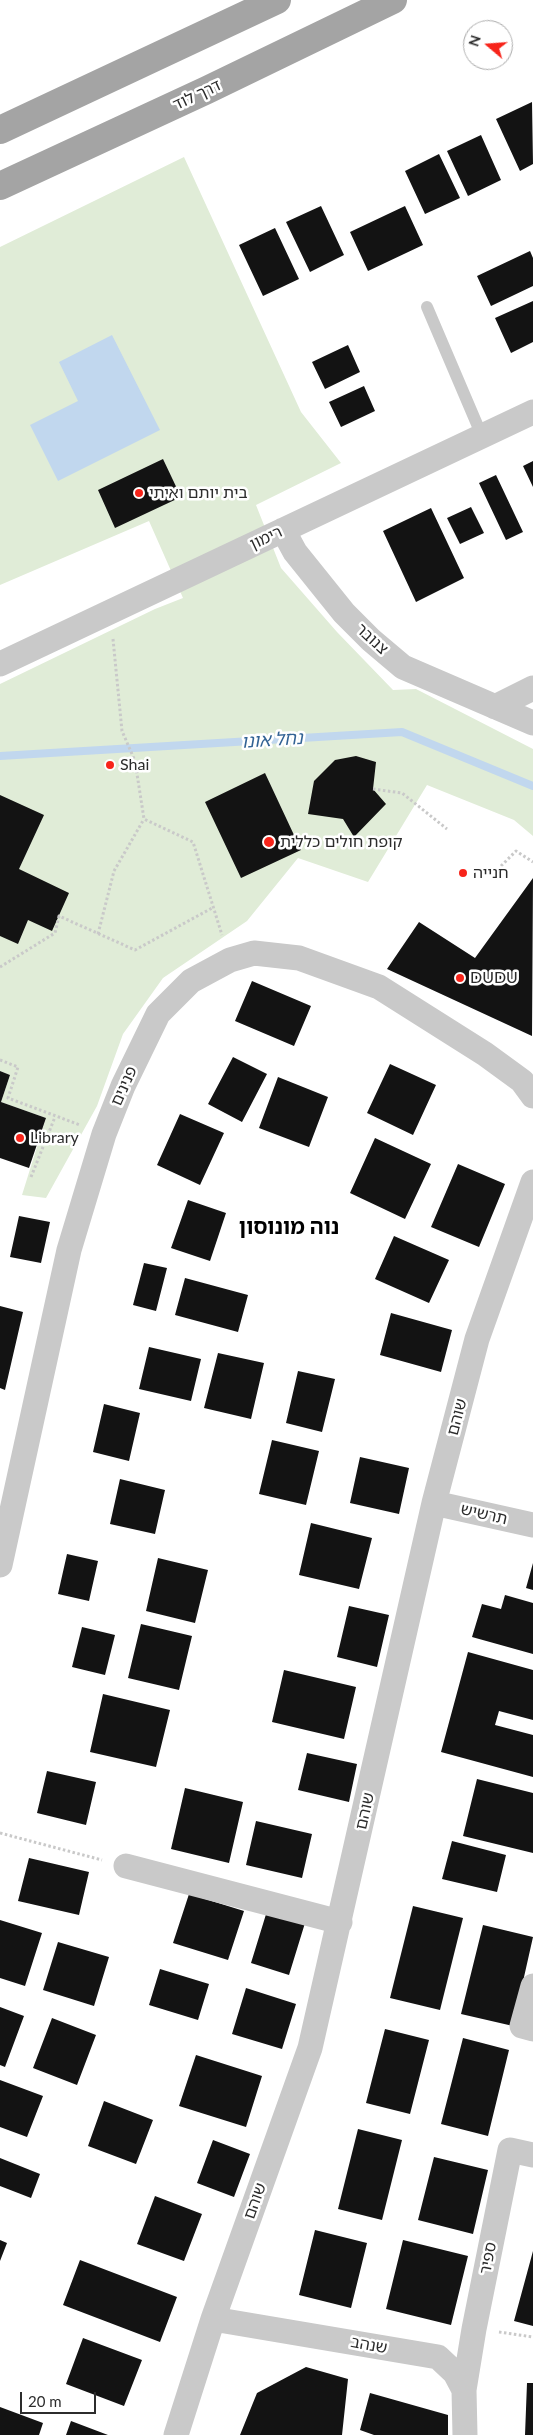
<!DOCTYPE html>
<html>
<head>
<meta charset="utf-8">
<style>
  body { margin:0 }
  #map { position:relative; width:533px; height:2435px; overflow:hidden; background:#fff; font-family:Lato,sans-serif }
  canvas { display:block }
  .north { position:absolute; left:463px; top:20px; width:50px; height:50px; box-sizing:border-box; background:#fff; border:1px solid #ababab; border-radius:50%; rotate:288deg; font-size:14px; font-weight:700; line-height:20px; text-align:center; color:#2c2c2c }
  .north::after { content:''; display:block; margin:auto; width:18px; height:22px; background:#f7241a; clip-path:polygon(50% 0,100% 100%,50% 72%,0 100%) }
  .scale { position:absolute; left:20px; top:2392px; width:76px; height:22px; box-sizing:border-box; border:2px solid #2c2c2c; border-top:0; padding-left:6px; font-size:15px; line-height:18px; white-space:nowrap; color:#2c2c2c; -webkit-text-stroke:4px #fff; paint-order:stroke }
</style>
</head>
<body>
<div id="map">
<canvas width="533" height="2435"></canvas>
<div class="north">N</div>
<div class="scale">20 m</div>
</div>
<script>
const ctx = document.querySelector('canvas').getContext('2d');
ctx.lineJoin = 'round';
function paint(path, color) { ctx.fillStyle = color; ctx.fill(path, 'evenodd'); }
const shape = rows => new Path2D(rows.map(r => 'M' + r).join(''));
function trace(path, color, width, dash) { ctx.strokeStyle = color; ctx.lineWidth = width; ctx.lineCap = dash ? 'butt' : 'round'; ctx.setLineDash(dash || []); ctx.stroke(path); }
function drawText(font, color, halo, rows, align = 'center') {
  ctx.font = font + ' Lato,"Noto Sans Hebrew",sans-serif'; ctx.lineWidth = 5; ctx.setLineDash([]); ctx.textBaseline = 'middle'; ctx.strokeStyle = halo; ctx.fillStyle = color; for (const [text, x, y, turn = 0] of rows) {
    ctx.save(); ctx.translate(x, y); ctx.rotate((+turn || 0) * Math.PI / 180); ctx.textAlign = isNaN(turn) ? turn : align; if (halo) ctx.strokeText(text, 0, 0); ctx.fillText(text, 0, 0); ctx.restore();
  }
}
paint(shape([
  [184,157,301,412,341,463,256,505,281,568,337,632,393,690,416,689,533,749,533,836,514,820,427,785,368,882,298,858,247,921,163,978,123,1034,97,1106,46,1198,22,1195,46,1118,1,1102,10,1075,0,1071,0,684,155,609,183,598,149,521,0,585,0,247]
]), '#e0ecd7');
paint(shape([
  [112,335,160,430,58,481,30,425,78,401,59,362]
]), '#c1d7ee');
trace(shape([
  [0,756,402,732,533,786]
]), '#c1d7ee', 8);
paint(shape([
  [532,102,533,164,520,171,496,119],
  [481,135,501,180,468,196,447,151],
  [439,154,460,198,425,214,405,171],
  [321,206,344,255,310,272,286,222],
  [405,206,423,245,368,271,350,232],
  [275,228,299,279,263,296,239,245],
  [530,251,533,258,533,286,491,306,477,276],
  [533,301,533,342,511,353,495,318],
  [348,345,360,372,325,389,312,362],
  [364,386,375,411,341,427,329,402],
  [163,459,181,497,115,528,98,490],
  [533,461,533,487,523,466],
  [496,475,523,532,506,540,479,483],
  [471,507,484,533,460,544,447,518],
  [431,508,464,578,416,602,383,531],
  [356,756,376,762,373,789,386,804,354,837,343,819,308,814,314,781,335,760],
  [265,773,301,850,241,878,205,802],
  [0,795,44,815,19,869,69,893,52,931,28,920,18,944,0,936],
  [533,878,532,1036,387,969,419,922,475,958],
  [252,981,311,1006,294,1046,235,1021],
  [233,1057,267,1074,242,1122,208,1104],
  [390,1064,436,1085,413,1135,367,1113],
  [0,1071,10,1075,1,1102,46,1118,29,1168,0,1158],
  [278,1077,328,1097,309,1147,259,1128],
  [180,1114,224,1133,200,1185,157,1165],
  [375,1138,431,1164,405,1219,350,1193],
  [458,1164,505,1184,479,1247,431,1227],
  [188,1200,226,1213,210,1261,171,1248],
  [19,1216,50,1222,41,1263,10,1257],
  [394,1236,449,1260,429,1303,375,1279],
  [144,1263,167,1268,156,1311,133,1305],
  [185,1278,248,1295,238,1332,175,1315],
  [0,1306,23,1312,5,1390,0,1388],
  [391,1313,452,1330,441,1372,380,1355],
  [149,1347,201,1359,191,1401,139,1389],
  [218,1353,264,1363,251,1419,204,1408],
  [298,1371,335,1379,322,1432,286,1423],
  [104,1404,140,1413,129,1461,93,1452],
  [272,1440,319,1451,306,1505,259,1494],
  [360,1457,409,1468,399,1514,350,1503],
  [120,1479,165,1490,155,1534,110,1524],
  [311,1523,372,1538,359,1589,299,1575],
  [67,1554,98,1561,89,1601,58,1594],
  [158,1558,208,1570,195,1623,146,1611],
  [533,1563,533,1590,526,1588],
  [505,1595,533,1603,533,1654,472,1637,482,1604,501,1609],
  [349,1606,389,1615,377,1667,337,1657],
  [141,1624,192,1636,179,1690,128,1678],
  [82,1627,115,1635,105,1675,72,1667],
  [468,1652,533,1670,533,1720,499,1711,495,1725,533,1735,533,1777,441,1752],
  [284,1670,356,1687,344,1739,272,1722],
  [103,1694,170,1710,156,1767,90,1752],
  [307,1753,357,1764,349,1802,298,1790],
  [47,1771,96,1782,86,1825,37,1813],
  [477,1779,533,1793,533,1853,463,1836],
  [185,1788,243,1802,229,1863,171,1849],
  [256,1821,312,1834,302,1878,246,1865],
  [452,1841,506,1855,497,1892,442,1879],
  [29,1858,89,1872,79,1915,18,1901],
  [189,1894,244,1911,228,1960,173,1943],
  [413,1906,463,1918,440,2010,390,1998],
  [267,1911,305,1923,289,1975,251,1963],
  [0,1920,42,1933,25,1986,0,1978],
  [483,1925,533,1937,513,2026,461,2014],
  [58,1942,109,1957,94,2006,43,1990],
  [160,1969,209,1984,198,2020,149,2005],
  [246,1988,296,2004,282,2049,232,2034],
  [0,2007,24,2016,5,2067,0,2065],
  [52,2018,96,2035,77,2085,33,2068],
  [385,2029,429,2040,410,2114,366,2103],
  [463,2038,509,2050,488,2136,441,2124],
  [196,2055,262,2076,246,2127,179,2106],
  [0,2080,43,2096,27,2137,0,2127],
  [104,2101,153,2120,136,2164,88,2146],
  [358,2129,402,2140,382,2220,338,2209],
  [213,2140,250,2154,234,2197,197,2183],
  [434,2157,488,2170,473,2234,418,2220],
  [0,2158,40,2174,31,2198,0,2186],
  [155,2196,202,2214,184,2261,137,2244],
  [315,2230,367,2243,351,2308,299,2295],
  [0,2240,7,2243,0,2261],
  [403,2240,468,2256,451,2325,386,2309],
  [533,2251,533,2326,514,2321],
  [80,2260,177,2297,160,2342,63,2305],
  [83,2338,142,2360,124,2406,66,2384],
  [306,2367,348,2379,342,2435,240,2435,257,2393],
  [527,2383,533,2383,533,2435,525,2435],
  [370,2393,448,2415,448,2435,374,2435,360,2430],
  [0,2407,43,2423,39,2435,0,2435],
  [71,2421,108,2435,66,2435]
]), '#131313');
trace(shape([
  [113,639,122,731,135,761,144,819,193,842,222,935],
  [373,789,402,793,447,829],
  [501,866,516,851,533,862],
  [98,934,114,871,144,819],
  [0,967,55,933,59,916,135,950,214,907],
  [0,1060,18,1067,8,1098,80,1125],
  [31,1177,55,1117],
  [0,1833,102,1860],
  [499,2332,533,2337]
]), '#c9c9c9', 3, [2.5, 2.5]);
trace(shape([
  [427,307,482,436]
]), '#c9c9c9', 12);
trace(shape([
  [283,530,295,552,344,613,371,640,403,667,533,723],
  [0,664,533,412],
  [495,707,533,688],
  [434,1503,533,1525],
  [0,1565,69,1250,104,1134,123,1086,158,1014,191,981,230,960,254,953,299,958,379,987,485,1054,522,1081,533,1096],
  [126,1866,340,1922],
  [533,1986,522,2026,533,2029],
  [213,2319,438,2357,455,2373,464,2390,465,2435],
  [464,2390,474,2329,510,2150,533,2155],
  [176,2435,213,2319,310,2048,434,1503,477,1339,533,1182]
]), '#c9c9c9', 25);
trace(shape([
  [0,130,277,0],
  [0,186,207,90,393,0]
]), '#a4a4a4', 28);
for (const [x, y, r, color] of [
  [139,493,5,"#f7241a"],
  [110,765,5,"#f7241a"],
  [269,842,6,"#f7241a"],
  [463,873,5,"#f7241a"],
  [460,978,5,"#f7241a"],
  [20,1138,5,"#f7241a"]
]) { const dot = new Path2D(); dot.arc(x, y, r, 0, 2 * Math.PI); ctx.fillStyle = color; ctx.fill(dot); trace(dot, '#fff', 2); }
drawText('16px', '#2c2c2c', '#fff', [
  ["דרך לוד",197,95,-25],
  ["רימון",266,538,-25],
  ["צנובר",372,639,43],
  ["פנינים",124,1086,-66],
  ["שוהם",457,1417,-75],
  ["תרשיש",484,1514,13],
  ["שוהם",365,1811,-77],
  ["שוהם",255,2201,-70],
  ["ספיר",488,2258,-79],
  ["שנהב",369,2345,10]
]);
drawText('16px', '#2c2c2c', '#fff', [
  ["בית יותם ואיתי",149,493],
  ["Shai",120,765],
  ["קופת חולים כללית",280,842],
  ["חנייה",473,873],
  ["DUDU",470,978],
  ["Library",30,1138]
], 'left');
drawText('italic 18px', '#336395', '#fff', [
  ["נחל אונו",272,740,-4]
]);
drawText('bold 21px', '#000', '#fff', [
  ["נוה מונוסון",289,1227]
]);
</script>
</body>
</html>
